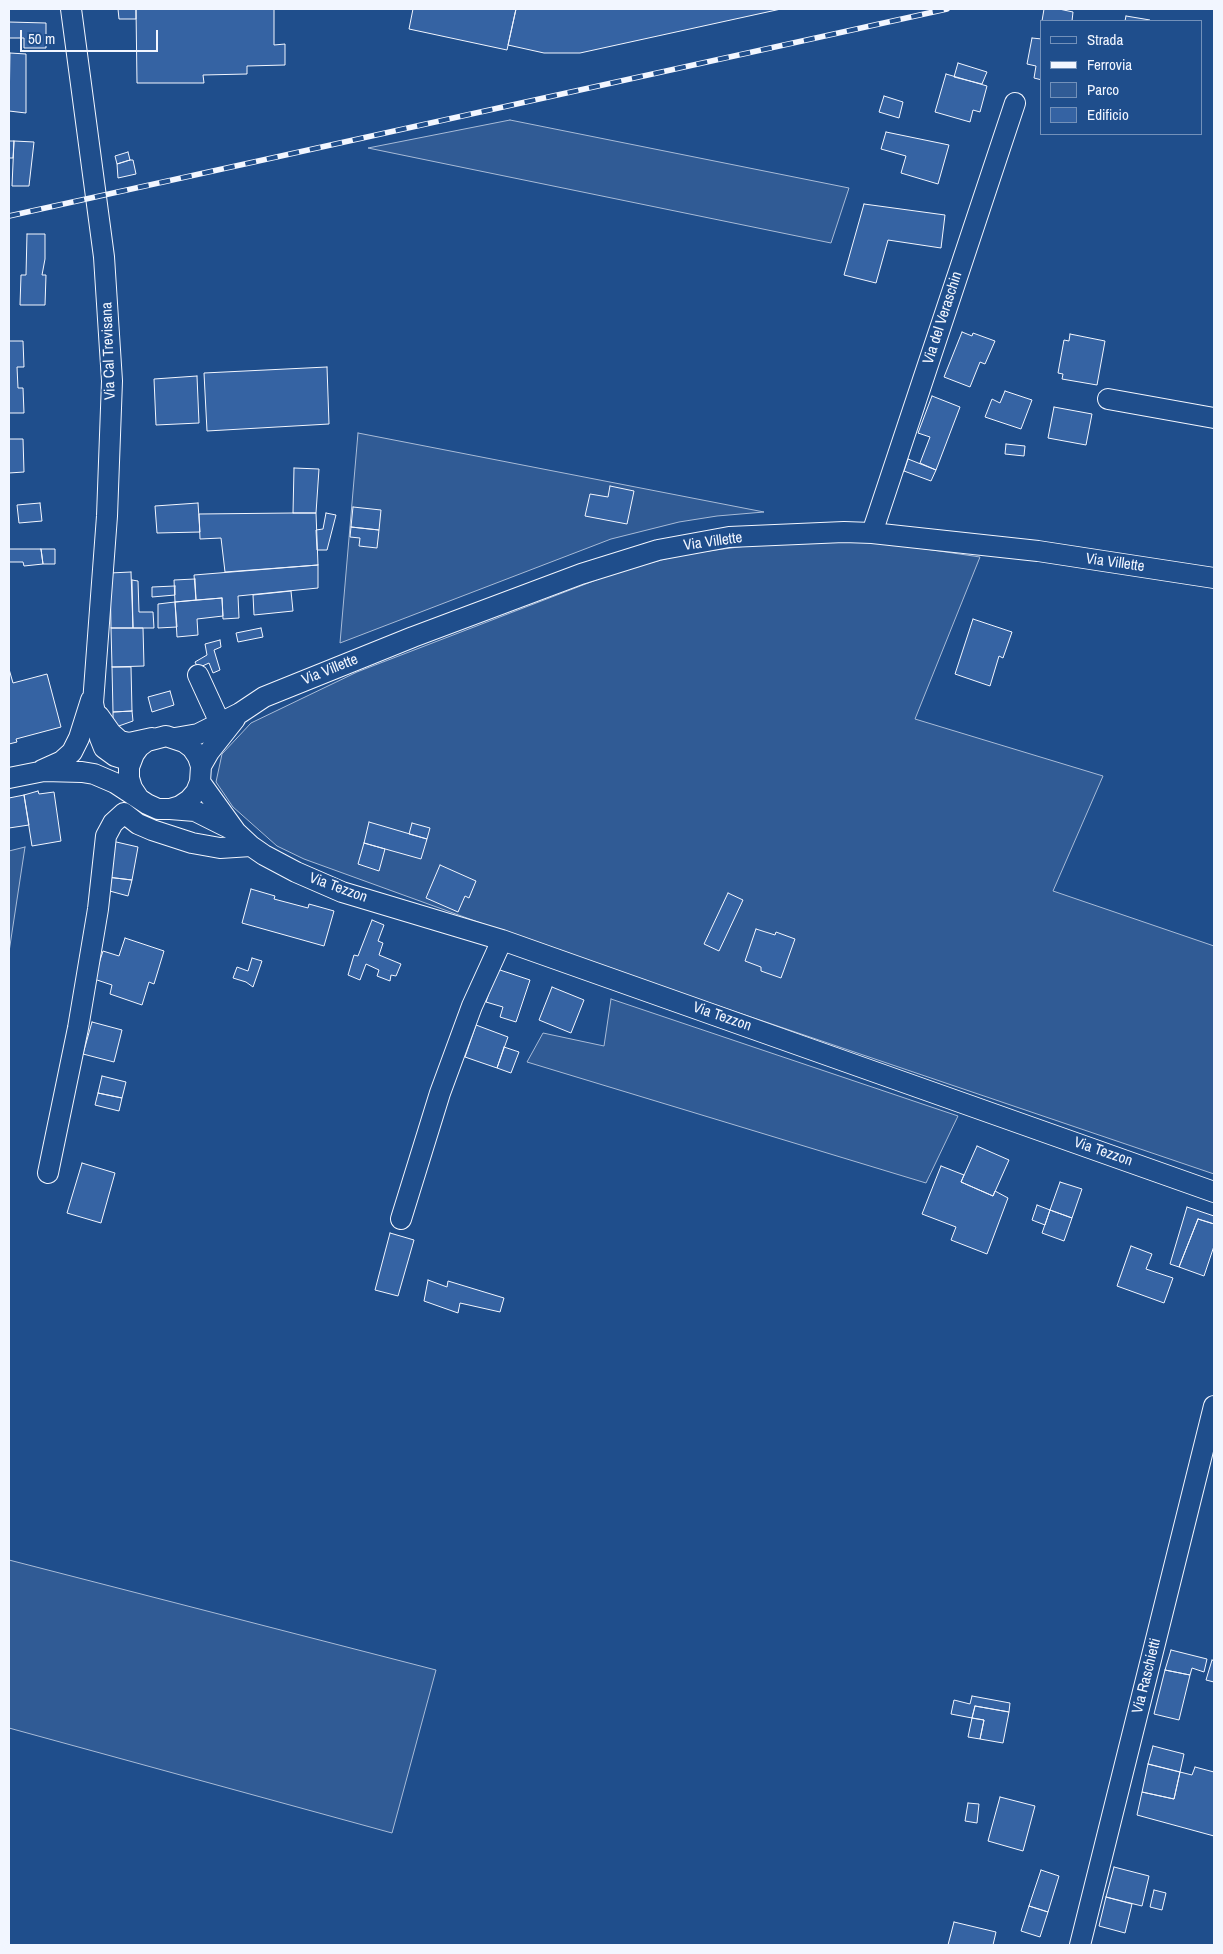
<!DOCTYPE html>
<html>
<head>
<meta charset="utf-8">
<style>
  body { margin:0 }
  #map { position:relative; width:1223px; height:1954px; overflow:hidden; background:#1f4e8c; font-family:"Archivo Narrow",sans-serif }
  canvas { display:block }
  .frame { position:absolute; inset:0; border:10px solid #f2f6ff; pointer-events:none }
  .legend { position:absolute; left:1040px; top:20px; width:162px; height:115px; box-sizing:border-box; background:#1f4e8c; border:1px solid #7391ba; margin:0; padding:6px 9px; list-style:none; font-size:15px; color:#f2f6ff }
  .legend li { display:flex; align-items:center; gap:10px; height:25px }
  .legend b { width:25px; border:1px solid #7391ba }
  .scale { position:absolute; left:20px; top:30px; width:138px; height:22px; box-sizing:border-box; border:2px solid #f2f6ff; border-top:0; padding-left:6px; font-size:15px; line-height:18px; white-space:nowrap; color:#f2f6ff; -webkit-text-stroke:4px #1f4e8c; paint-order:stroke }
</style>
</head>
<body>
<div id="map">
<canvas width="1223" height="1954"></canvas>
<div class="frame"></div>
<ul class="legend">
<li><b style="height:6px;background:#1f4e8c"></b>Strada</li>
<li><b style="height:6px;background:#f2f6ff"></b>Ferrovia</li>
<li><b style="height:14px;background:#305b95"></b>Parco</li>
<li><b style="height:14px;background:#3563a3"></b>Edificio</li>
</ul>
<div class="scale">50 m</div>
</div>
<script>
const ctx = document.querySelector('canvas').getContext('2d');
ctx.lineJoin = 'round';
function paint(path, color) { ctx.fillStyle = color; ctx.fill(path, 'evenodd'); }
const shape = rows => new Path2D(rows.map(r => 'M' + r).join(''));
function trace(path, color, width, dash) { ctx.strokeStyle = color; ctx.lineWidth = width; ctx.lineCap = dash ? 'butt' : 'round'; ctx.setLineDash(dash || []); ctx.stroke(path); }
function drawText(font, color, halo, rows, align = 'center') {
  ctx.font = font + ' "Archivo Narrow",sans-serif'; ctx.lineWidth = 4; ctx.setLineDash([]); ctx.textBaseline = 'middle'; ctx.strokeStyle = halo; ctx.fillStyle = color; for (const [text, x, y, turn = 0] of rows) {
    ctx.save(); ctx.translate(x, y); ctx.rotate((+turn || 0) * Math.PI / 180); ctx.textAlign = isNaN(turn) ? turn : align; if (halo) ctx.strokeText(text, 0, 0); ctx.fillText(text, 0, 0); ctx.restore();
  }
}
const green = shape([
  [510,120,849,188,831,243,368,148,510,120],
  [358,433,764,512,717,516,679,522,611,539,340,643,358,433],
  [871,541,980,557,915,719,1103,776,1053,891,1214,946,1214,1174,580,959,304,859,277,846,233,807,216,782,222,754,251,723,357,672,622,570,685,554,754,545,871,541],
  [25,847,9,952,9,851,25,847],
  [611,999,958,1116,926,1183,527,1062,543,1033,604,1046,611,999],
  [9,1560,436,1670,392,1833,9,1728,9,1560]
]);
paint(green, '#305b95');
trace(green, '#a8bbd7', 1);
const building = shape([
  [118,9,136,9,136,19,119,19,118,9],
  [136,9,274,9,274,45,285,44,285,65,247,66,247,74,203,75,204,83,137,83,136,9],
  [413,9,516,9,507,50,409,29,413,9],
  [516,9,781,9,580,53,544,53,508,45,516,9],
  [1044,9,1059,9,1073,12,1072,21,1042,21,1044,9],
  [1126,16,1150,20,1149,21,1125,21,1126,16],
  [9,22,46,23,46,48,24,48,24,38,9,38,9,22],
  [1032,38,1042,39,1042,80,1034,78,1036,66,1027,64,1032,38],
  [10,53,26,54,26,113,9,111,10,53],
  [958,63,987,72,982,84,954,77,958,63],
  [946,74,987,86,980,112,973,110,970,122,935,112,946,74],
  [884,96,903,102,899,118,879,112,884,96],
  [886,132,949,145,938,184,901,173,906,156,881,149,886,132],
  [9,141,14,141,13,158,9,158,9,141],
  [14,141,34,142,29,186,12,186,14,141],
  [128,152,130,160,117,164,115,156,128,152],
  [130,160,133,160,136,174,118,178,117,164,130,160],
  [864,204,945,215,941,248,888,240,876,283,844,275,864,204],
  [27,234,45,234,45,259,42,275,46,275,45,305,20,305,21,275,26,275,27,234],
  [962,332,972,336,973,333,995,341,985,364,980,362,970,387,944,377,962,332],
  [1070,334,1105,341,1097,385,1062,379,1063,374,1058,373,1064,340,1069,341,1070,334],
  [9,341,23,341,24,367,17,367,18,388,23,388,24,413,9,413,9,341],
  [327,367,329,424,207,431,204,373,327,367],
  [197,376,199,423,156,425,154,379,197,376],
  [1005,391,1032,400,1021,429,985,417,992,399,1000,403,1005,391],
  [932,396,960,407,936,470,920,463,930,437,918,433,932,396],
  [1054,407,1092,414,1086,445,1048,438,1054,407],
  [9,439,23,439,24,472,9,473,9,439],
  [1006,444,1025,446,1024,456,1005,454,1006,444],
  [908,459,936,470,931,481,904,471,908,459],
  [294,468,319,469,316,513,293,513,294,468],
  [610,486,634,491,627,524,585,516,590,494,608,497,610,486],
  [40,503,42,521,19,523,17,505,40,503],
  [198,503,200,532,157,533,155,506,198,503],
  [353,507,381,510,379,530,351,527,353,507],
  [293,513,316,513,318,565,225,572,221,538,200,539,199,514,293,513],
  [326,513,336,515,327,550,317,550,316,530,323,529,326,513],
  [351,527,379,530,377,548,359,546,360,538,350,537,351,527],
  [9,549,41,549,43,564,24,566,23,562,9,562,9,549],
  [41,549,55,549,55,564,43,564,41,549],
  [318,565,318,588,238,596,239,618,223,619,222,598,196,600,194,575,318,565],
  [131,572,133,628,111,628,110,573,131,572],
  [195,579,196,600,175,602,174,580,195,579],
  [132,580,138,581,139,612,153,612,154,628,133,628,132,580],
  [175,586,175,595,152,597,152,587,175,586],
  [291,591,293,611,254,615,253,595,291,591],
  [222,598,223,616,197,619,198,635,177,637,175,602,222,598],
  [175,602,177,627,158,628,158,604,175,602],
  [973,619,1012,632,1003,658,999,656,990,686,955,674,973,619],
  [111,628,143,628,144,666,112,667,111,628],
  [261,628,263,637,238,642,236,633,261,628],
  [220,640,221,647,214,650,220,670,213,673,209,663,198,668,195,662,207,655,205,644,220,640],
  [112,667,131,667,132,711,113,712,112,667],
  [9,669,13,683,47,674,61,727,16,739,17,742,9,744,9,669],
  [170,691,174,705,152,712,148,697,170,691],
  [132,711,133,721,113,728,113,712,132,711],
  [38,791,39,794,54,792,61,841,32,846,24,795,38,791],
  [24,795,29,825,9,828,9,798,24,795],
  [369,822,427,839,421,859,364,843,369,822],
  [412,823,430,828,427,839,409,834,412,823],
  [112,841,138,847,132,880,107,877,112,841],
  [364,843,385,849,379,871,358,864,364,843],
  [440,865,476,881,469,898,465,896,458,912,426,898,440,865],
  [107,877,132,880,128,896,106,890,107,877],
  [251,889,275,896,274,899,308,908,309,904,334,911,324,946,242,923,251,889],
  [728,893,743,900,719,951,704,944,728,893],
  [372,920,384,925,378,941,383,943,379,955,401,964,396,976,391,975,390,981,377,976,379,970,366,964,360,980,348,975,354,955,358,956,372,920],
  [756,929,775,935,776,932,795,939,781,978,761,971,761,967,745,961,756,929],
  [125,938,164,951,154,984,149,982,142,1005,110,994,112,985,94,979,103,951,119,956,125,938],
  [252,958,262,961,253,987,246,982,233,978,237,967,248,971,252,958],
  [497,969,530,980,516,1022,500,1017,503,1007,486,1002,497,969],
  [552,987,584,1000,571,1033,539,1020,552,987],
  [92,1022,122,1030,114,1062,83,1054,92,1022],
  [476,1025,508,1037,497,1068,465,1057,476,1025],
  [504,1047,519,1052,511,1073,497,1068,504,1047],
  [102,1076,126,1082,122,1098,98,1093,102,1076],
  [98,1093,122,1098,119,1111,95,1105,98,1093],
  [977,1146,1009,1160,993,1196,961,1182,977,1146],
  [82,1163,115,1173,101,1223,67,1213,82,1163],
  [941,1166,964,1175,961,1182,993,1196,995,1191,1008,1198,987,1254,951,1240,956,1227,922,1214,941,1166],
  [1060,1182,1082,1189,1072,1218,1050,1210,1060,1182],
  [1037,1205,1050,1210,1045,1225,1032,1220,1037,1205],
  [1187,1207,1214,1216,1214,1224,1198,1219,1179,1267,1170,1264,1187,1207],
  [1050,1210,1072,1218,1064,1241,1042,1233,1050,1210],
  [1198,1219,1214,1224,1214,1246,1204,1276,1179,1267,1198,1219],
  [390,1233,414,1240,398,1296,375,1290,390,1233],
  [1131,1246,1152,1254,1146,1269,1173,1278,1164,1303,1117,1286,1131,1246],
  [428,1280,447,1287,448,1281,504,1298,500,1312,460,1303,458,1313,424,1301,428,1280],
  [1171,1650,1207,1659,1204,1672,1192,1668,1190,1675,1165,1670,1171,1650],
  [1212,1660,1214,1661,1214,1682,1206,1680,1212,1660],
  [1165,1670,1190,1675,1179,1720,1154,1714,1165,1670],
  [972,1696,1010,1703,1009,1712,975,1706,972,1718,951,1714,954,1700,970,1704,972,1696],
  [975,1706,1009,1712,1003,1743,980,1739,984,1720,972,1718,975,1706],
  [972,1718,984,1720,980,1739,968,1737,972,1718],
  [1153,1746,1184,1754,1180,1772,1148,1764,1153,1746],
  [1148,1764,1180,1772,1174,1799,1142,1792,1148,1764],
  [1195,1767,1214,1772,1214,1836,1137,1815,1142,1792,1174,1799,1180,1772,1192,1775,1195,1767],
  [1000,1797,1035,1806,1023,1851,988,1841,1000,1797],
  [968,1803,979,1804,977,1823,965,1821,968,1803],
  [1114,1867,1149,1876,1142,1906,1106,1897,1114,1867],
  [1041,1870,1059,1876,1048,1912,1029,1906,1041,1870],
  [1154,1890,1166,1893,1162,1910,1150,1907,1154,1890],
  [1106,1897,1132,1904,1125,1933,1099,1926,1106,1897],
  [1029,1906,1048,1912,1040,1937,1021,1931,1029,1906],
  [954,1922,996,1932,993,1945,948,1945,954,1922]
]);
paint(building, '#3563a3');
trace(building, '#f2f6ff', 1);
const minor = shape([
  [71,9,104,257,112,381,107,516,93,703,100,738,104,748,115,756,131,761],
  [1108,399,1214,418],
  [872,533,1015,103],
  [198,675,220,723],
  [99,716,111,733,120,741,129,743,152,738],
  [175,738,198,734,240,713,264,697,413,637,581,574,658,550,729,537,844,532,872,533,1038,551,1214,578],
  [201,766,209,752,235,719],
  [42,770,62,761,72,752,79,738,91,700],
  [9,778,44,771,82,772,94,774,115,783,147,804,158,809,170,809,180,806,189,800,196,792,200,782,201,766,198,757,192,748,184,742,166,736,147,741,139,747,134,754,129,767,129,778,132,788,138,797],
  [200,782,236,832,251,846,264,855,296,872,342,892,502,940,1214,1192],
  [170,809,195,811,233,830],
  [48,1173,78,1028,98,909,106,836,113,823,124,813,138,824,152,830,192,843,220,848,251,846],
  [401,1219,440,1093,472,1006,502,940],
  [1080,1945,1214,1406]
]);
trace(minor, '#f2f6ff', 22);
trace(minor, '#1f4e8c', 20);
const rail = shape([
  [9,216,947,9]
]);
trace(rail, '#f2f6ff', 5.5);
trace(rail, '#1f4e8c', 4, [11]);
drawText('15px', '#f2f6ff', '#1f4e8c', [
  ["Via del Veraschin",943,318,-72],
  ["Via Cal Trevisana",109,351,-92],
  ["Via Villette",713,542,-8],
  ["Via Villette",1115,563,8],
  ["Via Villette",330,670,-22],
  ["Via Tezzon",338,888,20],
  ["Via Tezzon",722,1017,19],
  ["Via Tezzon",1103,1152,19],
  ["Via Raschietti",1147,1676,-76]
]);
</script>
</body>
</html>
